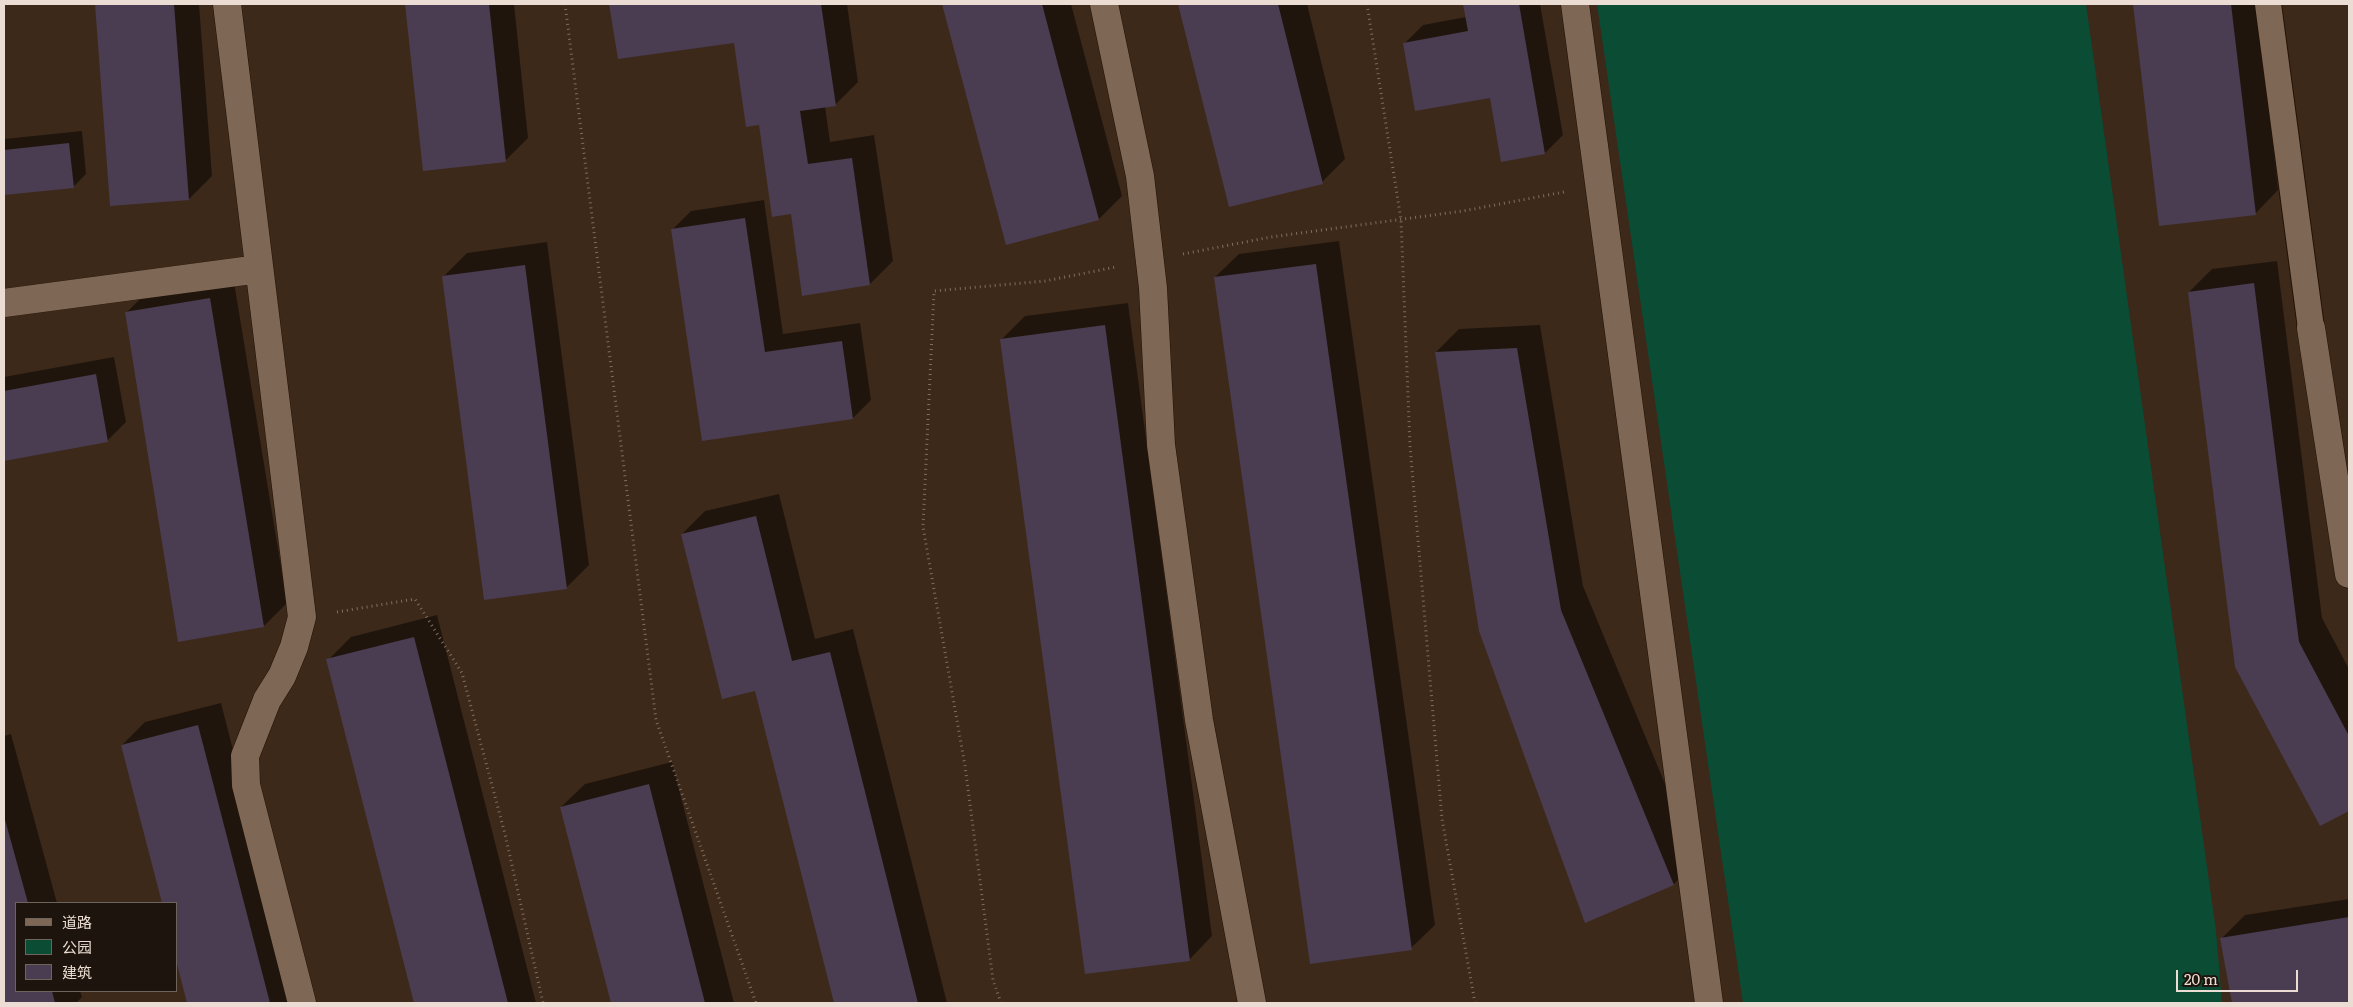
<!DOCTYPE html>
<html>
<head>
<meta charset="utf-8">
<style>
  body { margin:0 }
  #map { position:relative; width:2353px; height:1007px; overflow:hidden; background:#3d2919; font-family:Literata,"Noto Sans SC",serif }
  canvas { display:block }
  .frame { position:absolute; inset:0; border:5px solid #ebddd3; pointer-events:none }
  .legend { position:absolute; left:15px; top:902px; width:162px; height:90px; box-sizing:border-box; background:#1d140d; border:1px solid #6f645c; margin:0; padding:6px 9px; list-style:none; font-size:15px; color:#ebddd3 }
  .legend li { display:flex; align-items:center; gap:10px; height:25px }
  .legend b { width:25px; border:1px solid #6f645c }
  .scale { position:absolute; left:2176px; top:970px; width:122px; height:22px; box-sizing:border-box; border:2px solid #ebddd3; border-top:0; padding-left:6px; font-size:15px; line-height:18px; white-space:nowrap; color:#ebddd3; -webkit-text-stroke:4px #1d140d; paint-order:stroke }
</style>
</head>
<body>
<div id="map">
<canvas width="2353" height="1007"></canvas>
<div class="frame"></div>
<ul class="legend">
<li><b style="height:6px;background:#7e6755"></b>道路</li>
<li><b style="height:14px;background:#0b4c35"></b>公园</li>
<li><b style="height:14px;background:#4a3c51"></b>建筑</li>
</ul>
<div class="scale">20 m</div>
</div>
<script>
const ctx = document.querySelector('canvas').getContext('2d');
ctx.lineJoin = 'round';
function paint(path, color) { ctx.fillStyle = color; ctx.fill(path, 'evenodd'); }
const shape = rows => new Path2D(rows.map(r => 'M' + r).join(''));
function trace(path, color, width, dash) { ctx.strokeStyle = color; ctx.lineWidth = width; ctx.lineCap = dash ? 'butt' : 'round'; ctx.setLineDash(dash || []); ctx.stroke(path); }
paint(shape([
  [1597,4,2086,4,2216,931,2222,1003,1743,1003]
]), '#0b4c35');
paint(shape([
  [96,4,199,4,212,176,189,199,112,205],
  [406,4,514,4,528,138,505,161,424,170],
  [611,4,847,4,858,82,835,105,825,106,830,142,874,135,893,261,870,284,792,213,735,41,619,58],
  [943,4,1071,4,1122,196,1099,219,1007,243],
  [1180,4,1307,4,1345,159,1322,182,1230,205],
  [1464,4,1540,4,1563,135,1545,153,1491,97,1405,43,1423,25,1466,17],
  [2134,4,2257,4,2278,190,2255,214,2160,224],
  [82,131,86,174,73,187,4,194,4,139],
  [764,200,783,334,860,323,871,400,853,418,703,439,673,229,691,211],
  [1339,241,1435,925,1411,948,1215,277,1239,254],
  [547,242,589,565,566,588,444,276,467,253],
  [2277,261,2322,618,2349,669,2349,809,2321,824,2189,292,2212,269],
  [233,276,287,603,264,626,126,313,149,290],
  [1128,303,1212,936,1189,960,1002,339,1025,316],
  [1540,325,1583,586,1697,861,1674,884,1586,921,1436,352,1459,329],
  [114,357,126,422,108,440,4,460,4,377],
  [779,494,815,639,853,629,947,1003,835,1003,756,689,682,534,705,511],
  [437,615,536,1003,415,1003,328,660,351,637],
  [221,703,298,1003,189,1003,176,955,176,903,163,903,122,745,145,722],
  [11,734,57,903,16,903,16,991,80,991,82,997,76,1003,4,1003,4,736],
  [672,762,734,1003,612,1003,561,807,585,784],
  [2349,899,2349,1003,2234,1003,2222,938,2245,915]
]), '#0007');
paint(shape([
  [95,4,174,4,189,200,110,206],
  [405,4,489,4,506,162,423,171],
  [609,4,821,4,836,106,800,111,808,164,852,158,870,285,802,296,791,214,772,217,759,125,746,127,734,43,618,59],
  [942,4,1042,4,1099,220,1006,245],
  [1178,4,1278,4,1323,184,1229,207],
  [1463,4,1519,4,1545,154,1501,162,1490,98,1415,111,1403,43,1468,31],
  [2133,4,2231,4,2256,215,2159,226],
  [69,143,74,188,4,195,4,150],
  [745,218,765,352,842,341,853,419,702,441,671,229],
  [1316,264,1412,950,1310,964,1214,277],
  [525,265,567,589,484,600,442,276],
  [2254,283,2299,642,2349,736,2349,811,2320,826,2235,667,2188,292],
  [210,298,264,627,178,642,125,312],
  [1105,325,1190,961,1085,974,1000,339],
  [1517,348,1561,610,1674,885,1585,923,1479,631,1435,352],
  [96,374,108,442,4,461,4,391],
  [756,516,792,661,830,652,918,1003,834,1003,755,691,722,699,681,534],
  [414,637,508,1003,414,1003,326,659],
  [198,725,270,1003,187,1003,176,960,176,903,162,903,121,745],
  [649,784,705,1003,611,1003,560,807],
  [4,816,28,903,16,903,16,991,52,991,55,1003,4,1003],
  [2349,917,2349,1003,2232,1003,2220,938]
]), '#4a3c51');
const pedestrian = shape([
  [2268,4,2311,328]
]);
const minor = shape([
  [227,4,302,617,294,647,282,676,267,700,245,756,246,785,302,1003],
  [1104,4,1140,176,1153,288,1161,445,1199,720,1252,1003],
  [1575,4,1709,1003],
  [4,303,259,269],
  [2311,328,2349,574]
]);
trace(pedestrian, '#231103', 28);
trace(minor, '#231103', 29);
trace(shape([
  [565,4,656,720,756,1003],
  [1367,4,1401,220,1410,446,1442,819,1475,1003],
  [1183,254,1271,237,1463,211,1564,192],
  [337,612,415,599,462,673,505,834,543,1003],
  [1001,1003,993,980,965,766,923,527,934,291,1045,281,1116,267]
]), '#806e61', 3, [1, 4]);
trace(pedestrian, '#7e6755', 26);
trace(minor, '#7e6755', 28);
</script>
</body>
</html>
